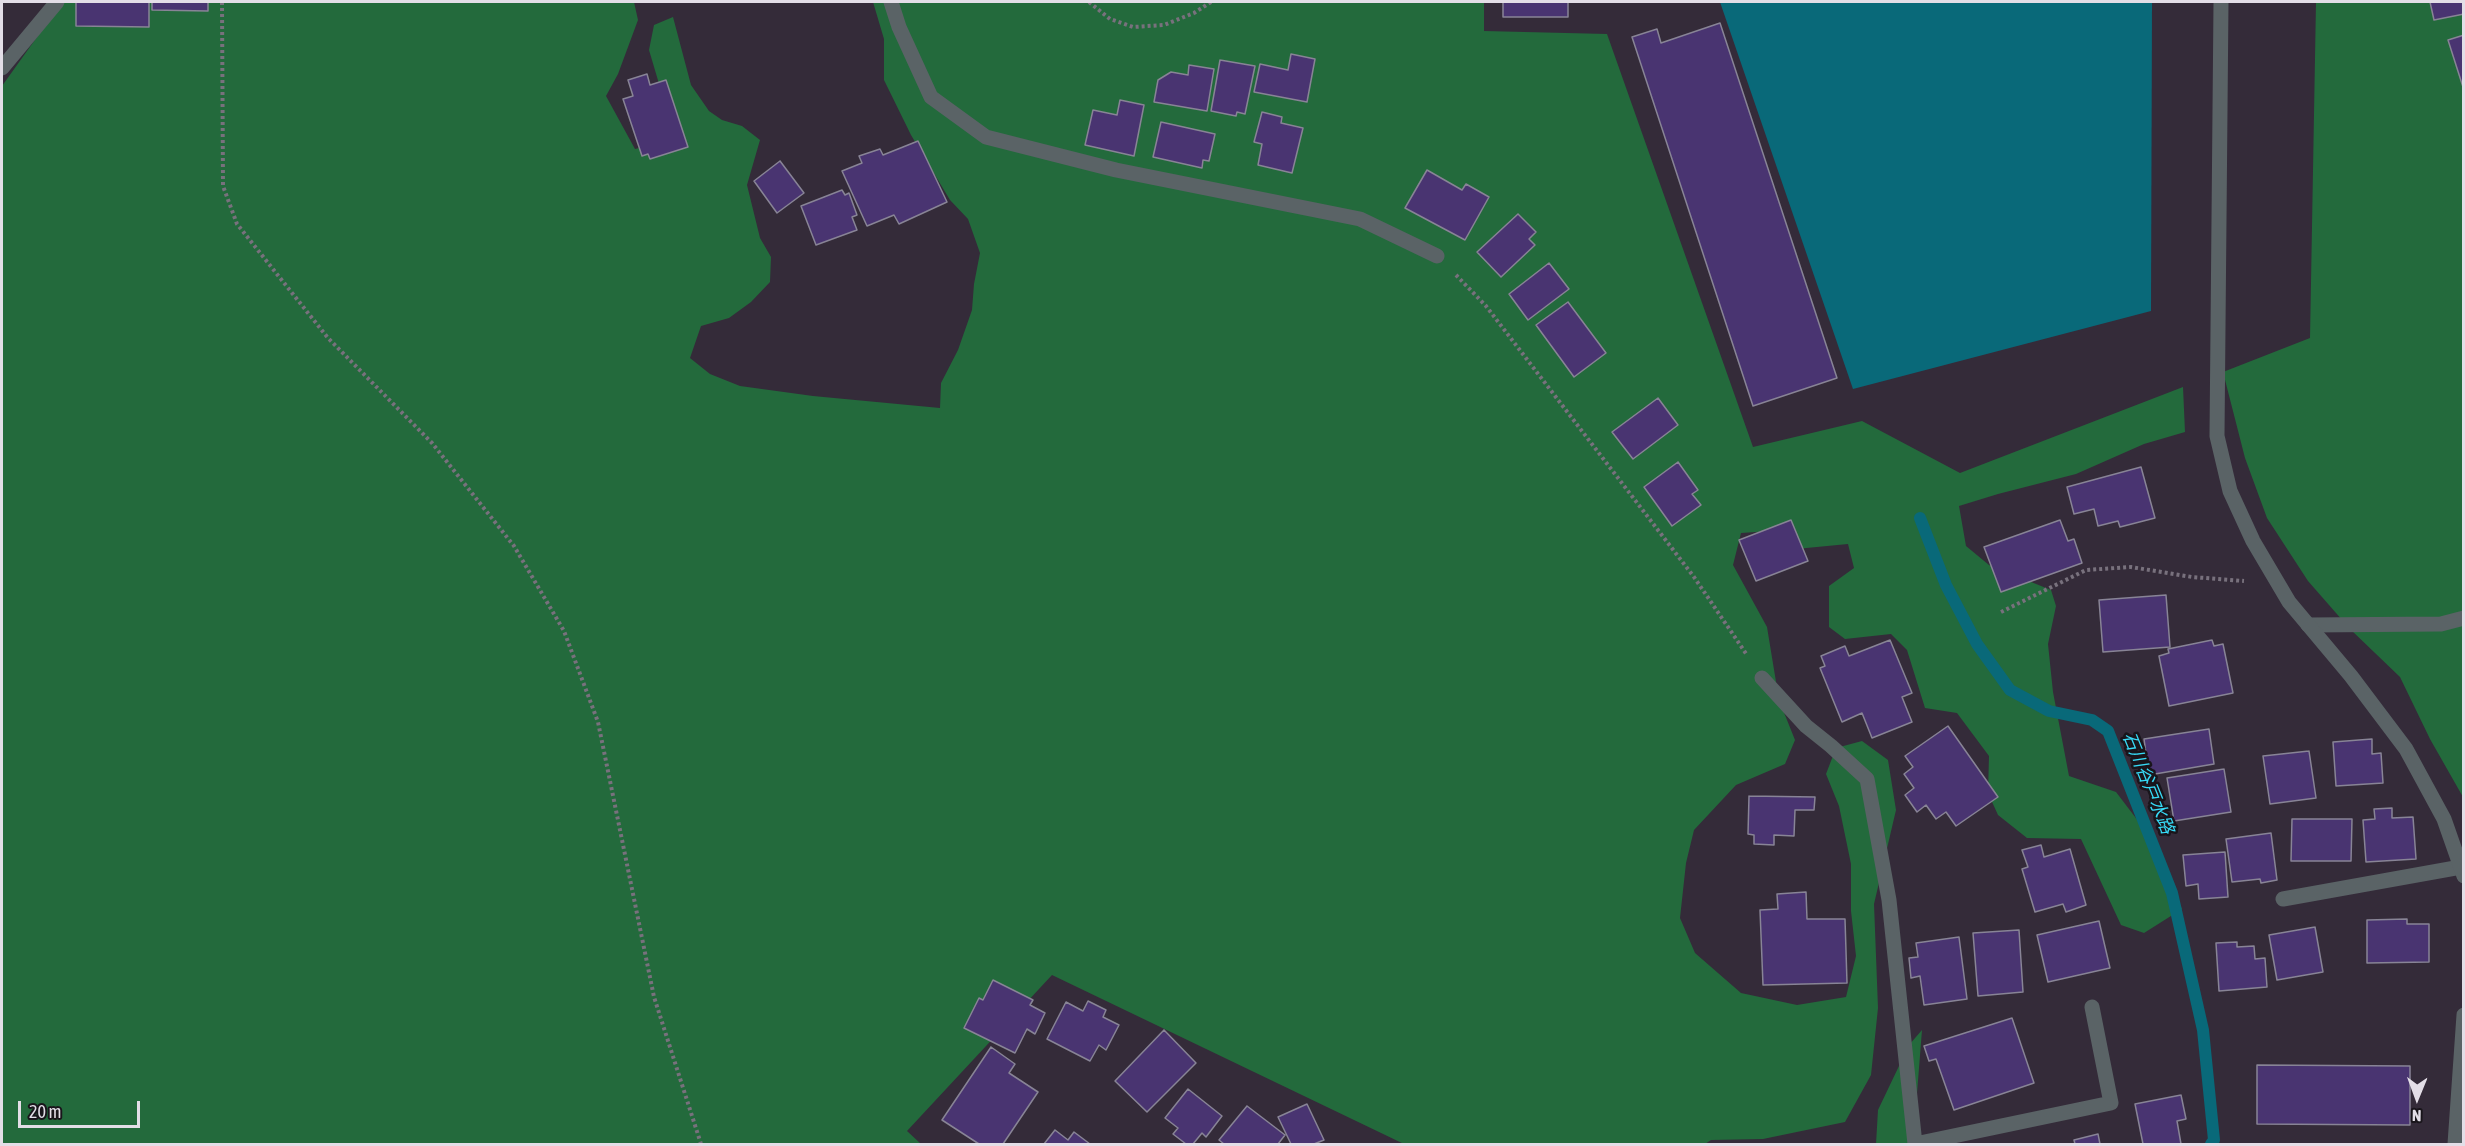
<!DOCTYPE html>
<html>
<head>
<meta charset="utf-8">
<style>
  body { margin:0 }
  #map { position:relative; width:2465px; height:1146px; overflow:hidden; background:#342b39; font-family:"Asap Condensed",sans-serif }
  canvas { display:block }
  .frame { position:absolute; inset:0; border:3px solid #e3dee7; pointer-events:none }
  .north { position:absolute; left:2387px; top:1068px; width:60px; height:60px; -webkit-text-stroke:4px #19151b; paint-order:stroke; rotate:181deg; font-size:16px; font-weight:700; line-height:24px; text-align:center; color:#e3dee7 }
  .north::after { content:''; display:block; margin:auto; width:21px; height:27px; background:#e3dee7; clip-path:polygon(50% 0,100% 100%,50% 72%,0 100%) }
  .scale { position:absolute; left:18px; top:1101px; width:122px; height:27px; box-sizing:border-box; border:3px solid #e3dee7; border-top:0; padding-left:8px; font-size:18px; line-height:21px; white-space:nowrap; color:#e3dee7; -webkit-text-stroke:4px #19151b; paint-order:stroke }
</style>
</head>
<body>
<div id="map">
<canvas width="2465" height="1146"></canvas>
<div class="frame"></div>
<div class="north">N</div>
<div class="scale">20 m</div>
</div>
<script>
const ctx = document.querySelector('canvas').getContext('2d');
ctx.lineJoin = 'round';
function paint(path, color) { ctx.fillStyle = color; ctx.fill(path, 'evenodd'); }
const shape = rows => new Path2D(rows.map(r => 'M' + r).join(''));
function trace(path, color, width, dash) { ctx.strokeStyle = color; ctx.lineWidth = width; ctx.lineCap = dash ? 'butt' : 'round'; ctx.setLineDash(dash || []); ctx.stroke(path); }
function drawText(font, color, halo, rows, align = 'center') {
  ctx.font = font + ' "Asap Condensed","Noto Sans JP",sans-serif'; ctx.lineWidth = 5; ctx.setLineDash([]); ctx.textBaseline = 'middle'; ctx.strokeStyle = halo; ctx.fillStyle = color; for (const [text, x, y, turn = 0] of rows) {
    ctx.save(); ctx.translate(x, y); ctx.rotate((+turn || 0) * Math.PI / 180); ctx.textAlign = isNaN(turn) ? turn : align; if (halo) ctx.strokeText(text, 0, 0); ctx.fillText(text, 0, 0); ctx.restore();
  }
}
paint(shape([
  [62,2,634,2,638,20,618,74,606,96,635,149,664,142,665,104,649,50,654,25,673,17,691,85,709,111,722,120,742,126,760,140,747,185,760,238,771,257,770,282,751,302,729,318,701,326,690,358,710,374,740,386,813,396,940,408,941,383,958,350,972,310,974,284,980,253,968,219,950,200,911,135,884,80,884,39,873,2,1484,2,1484,31,1607,34,1753,447,1862,421,1960,473,2183,387,2185,432,2144,444,2076,474,1998,494,1959,506,1966,546,1989,565,2051,590,2056,606,2048,644,2053,692,2069,776,2116,792,2145,830,2182,909,2144,933,2121,925,2081,839,2027,838,1998,815,1988,793,1989,756,1957,713,1925,708,1907,650,1891,634,1845,639,1829,627,1829,586,1854,568,1848,544,1796,549,1771,531,1741,533,1733,565,1767,627,1779,700,1795,740,1785,764,1736,785,1694,830,1686,863,1680,918,1695,953,1741,993,1797,1005,1846,997,1856,956,1851,911,1851,864,1839,806,1826,774,1836,748,1862,741,1888,760,1896,810,1874,904,1878,1008,1871,1075,1845,1122,1763,1139,1711,1140,1705,1144,1404,1144,1052,975,907,1131,921,1144,2,1144,2,86],
  [2316,2,2463,2,2463,797,2430,739,2400,677,2350,629,2308,581,2267,518,2245,458,2223,372,2310,338],
  [1922,1030,1913,1144,1876,1144,1878,1110,1909,1045]
]), '#236a3c');
paint(shape([
  [1720,2,2152,2,2151,311,1853,389]
]), '#096979');
trace(shape([
  [1920,518,1946,585,1977,644,2010,690,2049,711,2092,720,2108,731,2172,893,2203,1030,2214,1140,2211,1144]
]), '#096979', 12);
const building = shape([
  [76,2,149,2,149,27,76,26,76,2],
  [152,2,208,2,208,11,152,10,152,2],
  [1503,2,1568,2,1568,17,1503,17,1503,2],
  [2430,2,2464,2,2464,14,2434,20,2430,2],
  [1720,23,1837,378,1753,406,1632,37,1657,29,1661,43,1720,23],
  [2464,35,2464,87,2463,87,2448,40,2464,35],
  [1291,54,1315,59,1307,102,1254,92,1260,64,1288,70,1291,54],
  [1220,60,1255,66,1245,114,1237,112,1236,116,1211,111,1220,60],
  [1189,65,1214,69,1207,111,1154,102,1158,80,1171,72,1188,75,1189,65],
  [647,74,650,85,666,80,688,147,650,159,648,154,642,156,623,99,633,96,628,80,647,74],
  [1120,100,1144,105,1134,156,1085,145,1093,110,1117,115,1120,100],
  [1262,112,1282,117,1281,123,1303,128,1292,173,1258,165,1262,144,1254,142,1262,112],
  [1161,122,1215,134,1209,161,1203,160,1202,168,1153,157,1161,122],
  [918,141,947,202,899,224,894,215,867,226,842,171,862,163,859,156,880,149,883,155,918,141],
  [780,161,804,193,777,213,754,181,780,161],
  [1427,170,1462,190,1466,184,1489,197,1465,240,1405,208,1427,170],
  [842,190,845,195,849,193,857,215,852,217,857,230,816,245,801,206,842,190],
  [1518,214,1536,232,1529,239,1535,245,1501,277,1477,252,1518,214],
  [1549,263,1569,289,1528,320,1509,294,1549,263],
  [1568,302,1606,353,1574,377,1536,325,1568,302],
  [1658,398,1678,425,1633,459,1612,432,1658,398],
  [1678,462,1698,490,1692,494,1701,505,1672,526,1644,487,1678,462],
  [2141,467,2155,518,2120,527,2118,521,2098,526,2094,509,2074,514,2067,487,2141,467],
  [1791,520,1808,561,1756,581,1739,540,1791,520],
  [2060,520,2068,541,2074,539,2082,563,2001,592,1984,547,2060,520],
  [2166,595,2170,647,2103,652,2099,600,2166,595],
  [1890,640,1912,693,1902,697,1912,722,1872,738,1862,713,1842,722,1820,668,1825,666,1821,656,1845,646,1849,656,1890,640],
  [2212,640,2214,646,2223,644,2233,693,2169,706,2159,656,2169,653,2168,649,2212,640],
  [1948,726,1998,797,1956,826,1946,812,1936,819,1926,805,1917,812,1905,795,1914,788,1904,774,1913,767,1905,756,1948,726],
  [2209,729,2214,764,2149,775,2144,739,2209,729],
  [2372,739,2372,754,2381,753,2383,783,2336,786,2333,742,2372,739],
  [2309,751,2316,798,2270,804,2263,756,2309,751],
  [2224,769,2231,812,2174,821,2167,778,2224,769],
  [1749,796,1815,797,1814,810,1795,810,1794,836,1774,835,1774,845,1754,844,1754,835,1748,834,1749,796],
  [2392,808,2392,818,2413,817,2416,859,2366,862,2363,820,2375,819,2374,809,2392,808],
  [2292,819,2352,819,2351,861,2291,861,2292,819],
  [2271,833,2277,880,2261,883,2260,879,2232,882,2226,839,2271,833],
  [2041,845,2044,857,2070,849,2086,905,2066,912,2063,904,2035,912,2022,869,2028,867,2022,850,2041,845],
  [2225,852,2228,897,2199,899,2198,884,2186,886,2183,855,2225,852],
  [1806,892,1807,919,1845,919,1847,983,1763,985,1760,910,1778,909,1777,894,1806,892],
  [2407,919,2407,924,2429,924,2429,962,2367,963,2367,920,2407,919],
  [2099,921,2110,968,2048,982,2037,935,2099,921],
  [2315,927,2323,972,2277,980,2269,935,2315,927],
  [2019,930,2023,992,1978,996,1973,933,2019,930],
  [1959,937,1967,999,1924,1005,1920,976,1911,978,1909,958,1918,957,1916,943,1959,937],
  [2237,942,2237,947,2254,946,2255,959,2265,958,2267,987,2219,991,2216,943,2237,942],
  [993,980,1033,1000,1030,1005,1045,1013,1035,1034,1027,1029,1015,1053,964,1028,979,998,983,1000,993,980],
  [1088,1001,1106,1010,1103,1017,1119,1025,1106,1050,1099,1045,1090,1061,1047,1039,1066,1002,1083,1011,1088,1001],
  [2012,1018,2034,1083,1954,1110,1936,1059,1929,1061,1924,1046,2012,1018],
  [1164,1030,1196,1063,1147,1112,1115,1081,1164,1030],
  [991,1047,1015,1064,1009,1073,1038,1092,1003,1144,979,1144,942,1120,991,1047],
  [2257,1065,2410,1066,2410,1125,2257,1124,2257,1065],
  [1188,1089,1222,1116,1206,1137,1202,1133,1193,1144,1186,1144,1173,1134,1178,1128,1165,1118,1188,1089],
  [2181,1095,2186,1119,2177,1121,2181,1144,2143,1144,2135,1104,2181,1095],
  [1307,1104,1324,1140,1314,1144,1291,1144,1278,1117,1307,1104],
  [1247,1106,1285,1135,1278,1144,1224,1144,1219,1140,1247,1106],
  [1055,1130,1068,1140,1074,1132,1090,1144,1044,1144,1055,1130],
  [2098,1134,2100,1144,2075,1144,2074,1140,2098,1134]
]);
paint(building, '#493471');
trace(building, '#888496', 1.5);
trace(shape([
  [222,2,223,186,237,224,328,338,432,443,514,546,564,631,598,722,654,997,701,1144],
  [1089,2,1110,19,1133,27,1164,25,1194,13,1211,2],
  [1456,275,1486,306,1694,577,1747,655],
  [2001,612,2086,570,2131,567,2192,577,2244,581]
]), '#78717d', 4, [3, 3]);
trace(shape([
  [891,2,899,27,931,97,986,137,1116,170,1360,219,1437,256],
  [2,68,57,2],
  [2308,625,2441,624,2464,618],
  [1762,678,1806,726,1831,746,1867,779,1889,900,1915,1144,2111,1103,2092,1007],
  [2283,899,2461,867]
]), '#5a6366', 15);
trace(shape([
  [2221,2,2217,436,2230,491,2253,541,2289,602,2351,676,2406,749,2444,819,2464,876],
  [2455,1144,2464,1015]
]), '#5a6366', 15);
drawText('italic 18px', '#37daf6', '#19151b', [
  ["石川谷戸水路",2148,783,68]
]);
</script>
</body>
</html>
